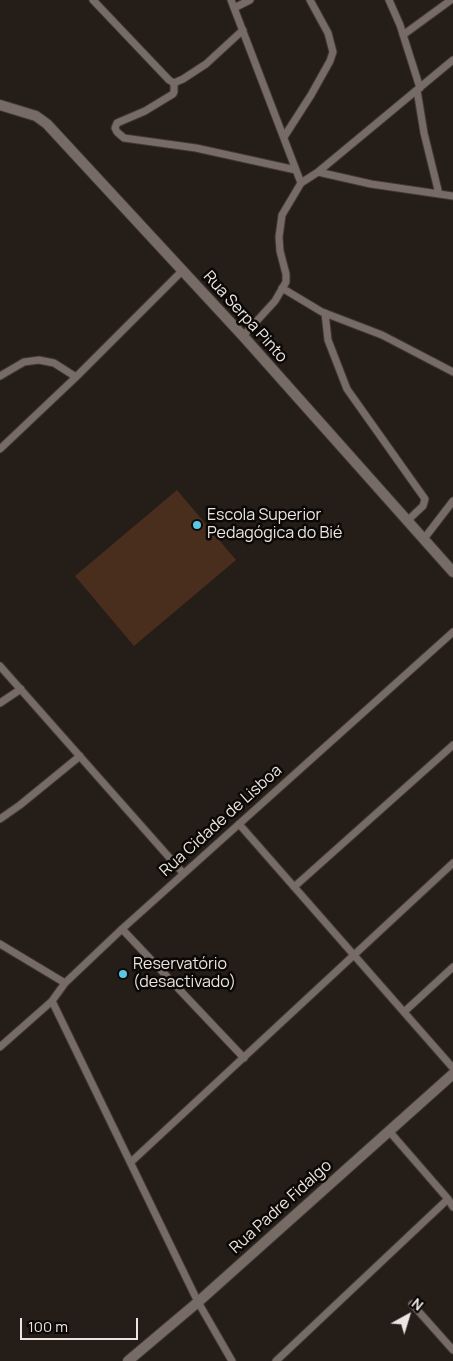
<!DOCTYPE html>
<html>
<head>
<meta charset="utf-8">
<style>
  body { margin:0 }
  #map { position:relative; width:453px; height:1361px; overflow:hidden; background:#251d18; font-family:Manrope,sans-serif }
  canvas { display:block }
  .north { position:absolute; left:383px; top:1291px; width:50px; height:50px; -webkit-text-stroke:4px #0b0806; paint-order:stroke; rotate:39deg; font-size:14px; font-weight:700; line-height:20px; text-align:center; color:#ece6e2 }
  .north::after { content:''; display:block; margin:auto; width:18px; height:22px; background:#ece6e2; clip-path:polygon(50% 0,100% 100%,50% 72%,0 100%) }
  .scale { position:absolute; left:20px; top:1318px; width:118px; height:22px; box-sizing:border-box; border:2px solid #ece6e2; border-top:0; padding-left:6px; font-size:15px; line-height:18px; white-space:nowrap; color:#ece6e2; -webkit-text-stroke:4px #0b0806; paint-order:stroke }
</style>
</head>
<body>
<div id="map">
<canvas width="453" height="1361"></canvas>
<div class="north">N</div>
<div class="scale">100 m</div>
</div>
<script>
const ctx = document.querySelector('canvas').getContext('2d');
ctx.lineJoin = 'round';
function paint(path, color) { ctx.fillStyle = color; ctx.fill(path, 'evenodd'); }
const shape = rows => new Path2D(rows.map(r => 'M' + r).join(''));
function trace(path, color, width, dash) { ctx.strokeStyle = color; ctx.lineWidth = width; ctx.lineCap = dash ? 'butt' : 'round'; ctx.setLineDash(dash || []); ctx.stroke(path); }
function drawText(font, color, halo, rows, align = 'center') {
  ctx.font = font + ' Manrope,sans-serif'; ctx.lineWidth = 5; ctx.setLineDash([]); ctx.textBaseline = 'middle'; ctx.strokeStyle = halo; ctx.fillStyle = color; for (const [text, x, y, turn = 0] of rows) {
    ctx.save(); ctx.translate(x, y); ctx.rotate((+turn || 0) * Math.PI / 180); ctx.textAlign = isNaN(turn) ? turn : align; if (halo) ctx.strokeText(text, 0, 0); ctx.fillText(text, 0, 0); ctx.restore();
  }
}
paint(shape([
  [177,490,236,560,134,646,75,576]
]), '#4a2e1d');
const street = shape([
  [93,0,169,80,174,83],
  [231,0,301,183],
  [389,0,400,25,420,88],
  [234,8,250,0],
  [403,35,451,0],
  [174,83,174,92,173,94,145,111,117,123,115,128,117,132,124,138,196,148,296,170],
  [174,83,183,79,206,64,243,30],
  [417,90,424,133,439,194],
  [284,137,311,95,330,61,333,52,328,33,310,0],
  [318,172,371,184,453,196],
  [282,288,322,312,382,335,453,372],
  [325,313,328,340,347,389,425,499,423,506,407,521],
  [243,336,275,301,286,282,286,274,280,251,279,237,282,215,301,183,318,172,453,60],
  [0,376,24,362,39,360,54,363,76,377],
  [0,449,76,377,183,270],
  [423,540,453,501],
  [0,666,183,873],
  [0,703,21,689],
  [0,819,20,805,80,756],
  [239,824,453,1068],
  [294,887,453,745],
  [122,929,244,1058],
  [0,944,65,983,122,929,453,632],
  [52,1001,198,1302,232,1361],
  [404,1012,453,967],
  [0,1047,52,1001,65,983],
  [389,1131,448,1199,453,1207],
  [131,1162,453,863],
  [412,1304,453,1350],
  [276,1361,448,1199]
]);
const secondary = shape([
  [0,105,36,116,47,124,243,336,453,572],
  [128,1361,198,1302,453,1074]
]);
trace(street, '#3f3835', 9);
trace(secondary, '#3f3835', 12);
trace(street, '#766b65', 7);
trace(secondary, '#766b65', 10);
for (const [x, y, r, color] of [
  [197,525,5,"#58c8e4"],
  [123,974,5,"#58c8e4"]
]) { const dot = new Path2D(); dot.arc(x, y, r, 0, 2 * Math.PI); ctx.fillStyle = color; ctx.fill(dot); trace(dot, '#0b0806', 2); }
drawText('16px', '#ece6e2', '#0b0806', [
  ["Rua Serpa Pinto",245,317,48],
  ["Rua Cidade de Lisboa",221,821,-42],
  ["Rua Padre Fidalgo",281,1207,-42]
]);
drawText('16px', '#ece6e2', '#0b0806', [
  ["Escola Superior",207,516],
  ["Pedagógica do Bié",207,534],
  ["Reservatório",133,965],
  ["(desactivado)",133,983]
], 'left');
</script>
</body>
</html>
